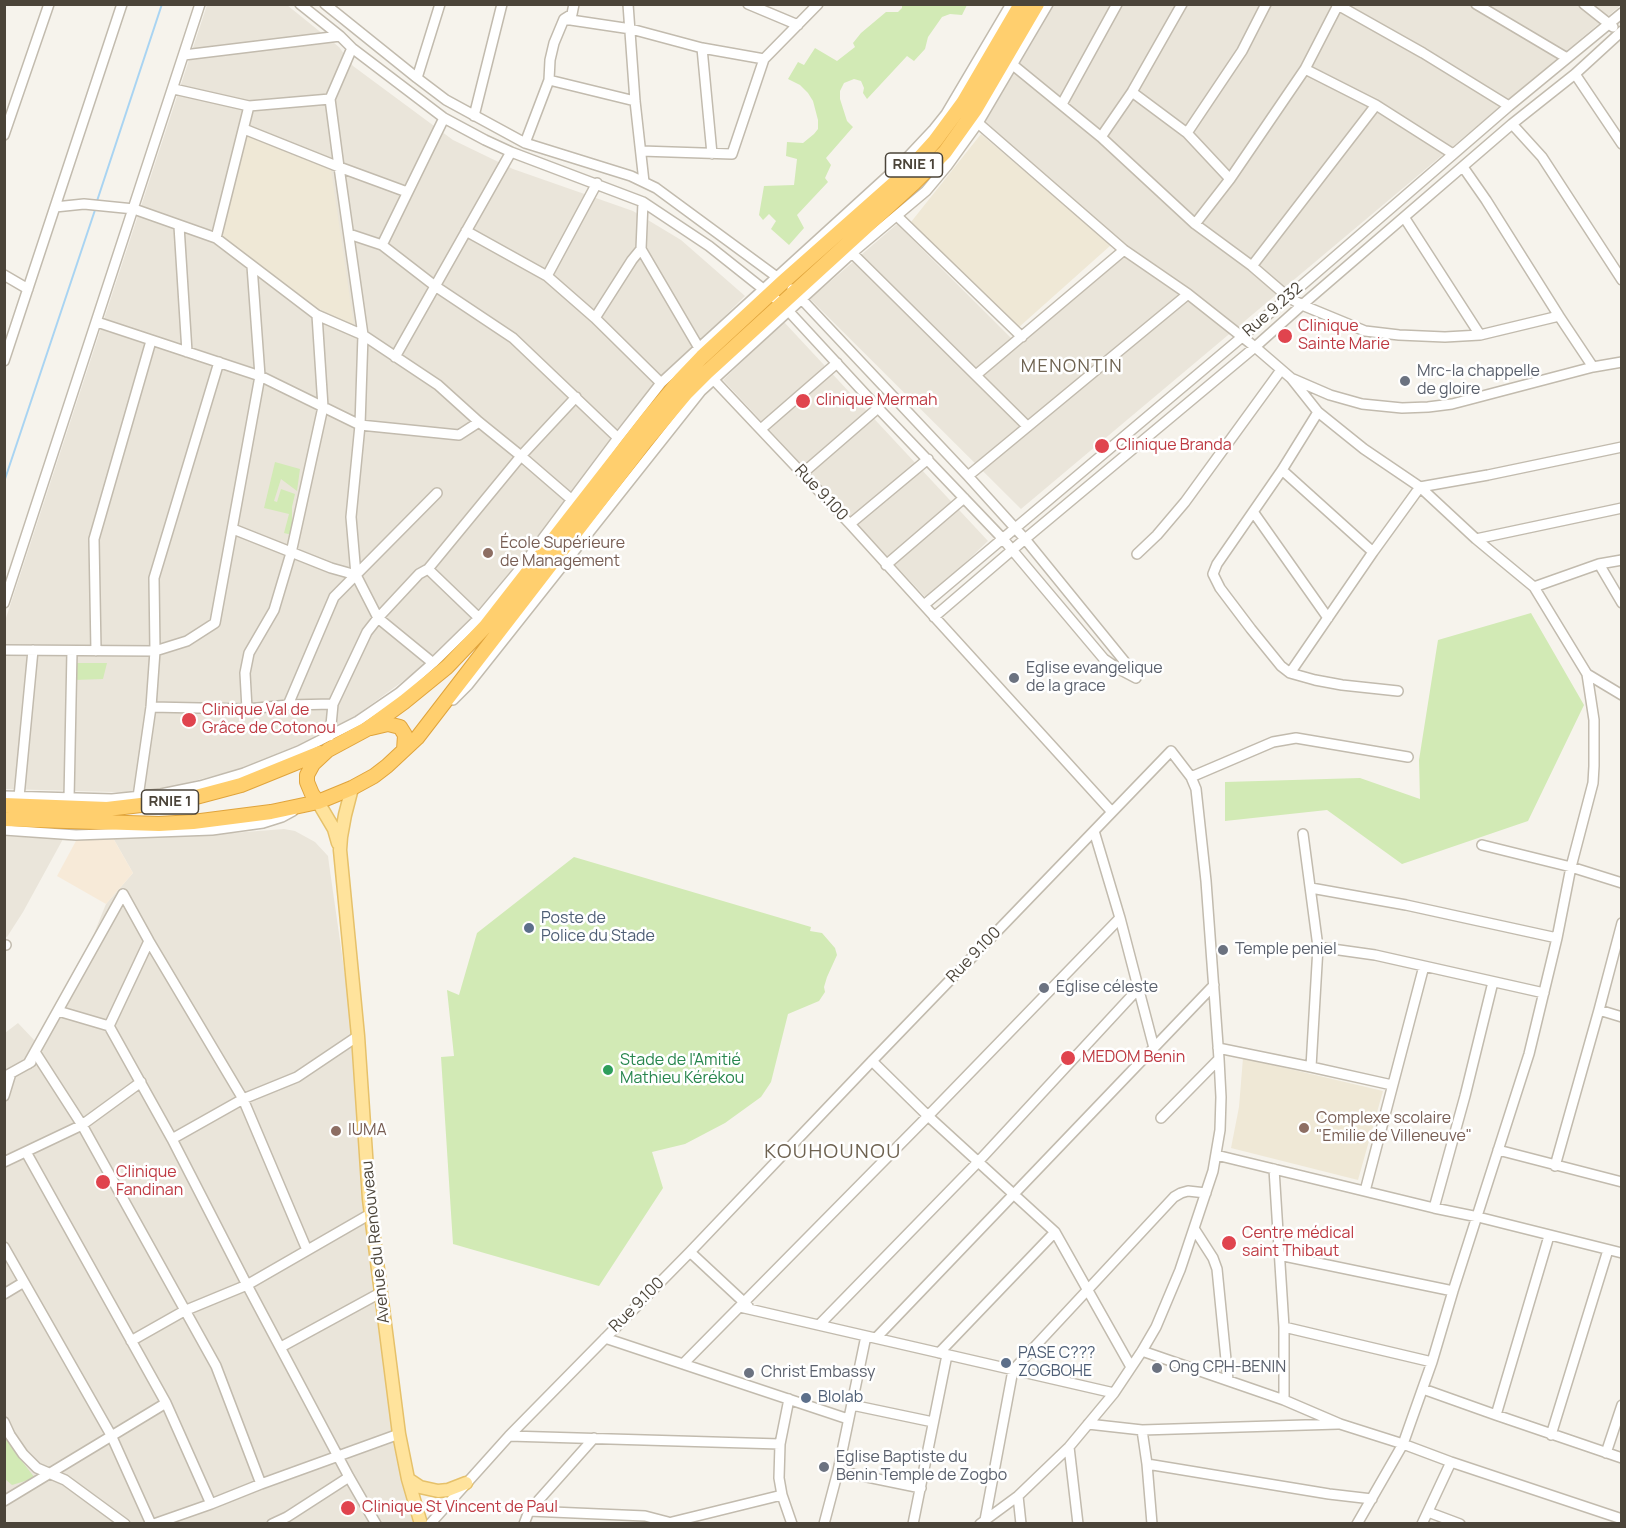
<!DOCTYPE html>
<html>
<head>
<meta charset="utf-8">
<style>
  body { margin:0 }
  #map { position:relative; width:1626px; height:1528px; overflow:hidden; background:#f6f3ec; font-family:Manrope,sans-serif }
  canvas { display:block }
  .frame { position:absolute; inset:0; border:6px solid #4b4439; pointer-events:none }
</style>
</head>
<body>
<div id="map">
<canvas width="1626" height="1528"></canvas>
<div class="frame"></div>
</div>
<script>
const ctx = document.querySelector('canvas').getContext('2d');
ctx.lineJoin = 'round';
function paint(path, color) { ctx.fillStyle = color; ctx.fill(path, 'evenodd'); }
const shape = rows => new Path2D(rows.map(r => 'M' + r).join(''));
function trace(path, color, width, dash) { ctx.strokeStyle = color; ctx.lineWidth = width; ctx.lineCap = dash ? 'butt' : 'round'; ctx.setLineDash(dash || []); ctx.stroke(path); }
function drawText(font, color, halo, rows, align = 'center') {
  ctx.font = font + ' Manrope,sans-serif'; ctx.lineWidth = 5; ctx.setLineDash([]); ctx.textBaseline = 'middle'; ctx.strokeStyle = halo; ctx.fillStyle = color; for (const [text, x, y, turn = 0] of rows) {
    ctx.save(); ctx.translate(x, y); ctx.rotate((+turn || 0) * Math.PI / 180); ctx.textAlign = isNaN(turn) ? turn : align; if (halo) ctx.strokeText(text, 0, 0); ctx.fillText(text, 0, 0); ctx.restore();
  }
}
paint(shape([
  [207,5,287,5,339,47,353,66,453,140,513,169,633,211,681,240,745,296,660,381,480,613,421,668,336,730,243,768,149,793,5,789,5,621],
  [1053,5,1621,5,1021,509,810,299,897,224,1018,345,1130,249,984,121],
  [784,322,988,541,927,599,723,380],
  [284,829,295,831,315,842,328,856,329,864,361,1087,373,1293,395,1436,413,1523,5,1524,5,1033,18,1023,35,1041,93,936,106,904,133,873,113,838,232,833],
  [4,836,63,839,23,912,7,937,4,936]
]), '#eae5da');
paint(shape([
  [113,838,133,873,106,904,57,876,77,839]
]), '#f7ead8');
paint(shape([
  [248,132,301,153,331,169,354,326,321,310,274,279,220,236],
  [981,134,1111,245,1018,328,911,222],
  [1243,1058,1383,1091,1358,1180,1231,1148,1239,1107]
]), '#efe8d6');
paint(shape([
  [902,5,967,5,962,15,950,14,942,17,928,37,925,49,914,61,907,56,867,99,863,93,864,88,861,81,854,79,844,83,840,91,840,99,847,121,853,127,826,158,831,165,825,178,828,182,797,215,804,228,789,245,771,229,776,221,769,214,763,220,759,215,764,186,794,185,797,159,786,156,787,142,803,143,814,134,818,129,818,120,813,101,808,93,800,85,788,79,798,62,804,65,815,48,837,61,855,47,853,43,861,33,886,12,898,12,902,8],
  [275,462,300,469,297,491,281,479,274,501,277,502,281,489,295,494,292,507,292,535,284,533,289,514,264,508],
  [1531,613,1584,705,1528,821,1402,864,1327,810,1225,821,1225,782,1360,778,1420,799,1419,760,1438,640],
  [75,663,107,663,103,679,74,680],
  [574,857,811,927,810,931,822,933,835,948,837,955,827,977,824,987,825,992,819,1001,788,1014,771,1082,761,1097,725,1123,685,1144,652,1152,663,1188,599,1286,453,1244,441,1057,454,1056,447,990,459,995,477,933],
  [5,1438,10,1441,17,1455,35,1478,12,1485,5,1479]
]), '#d2eab5');
trace(shape([
  [97,201,162,4],
  [4,482,96,207]
]), '#a9d4f2', 2);
const minor = shape([
  [300,4,340,36,352,48,444,118,485,140,511,152,643,202,709,246,782,304,878,408,1003,539,1104,659,1117,668,1136,678],
  [325,4,417,78,446,100,525,143,631,176,656,188,781,280],
  [628,4,635,101,644,182],
  [748,4,798,25],
  [1336,4,1423,53,1509,106],
  [1476,4,1567,58],
  [1584,4,1613,27],
  [564,19,631,29,702,48,764,59],
  [352,48,330,99,339,167,363,335,360,425,351,517,356,575,378,618,433,663],
  [702,48,712,154],
  [184,55,340,36],
  [1013,65,1101,137,1195,224,1252,266,1288,297,1302,305,1365,331,1399,335,1445,337,1480,335,1559,316],
  [1305,69,1376,105,1453,154],
  [1575,74,1622,144],
  [417,78,440,4],
  [549,80,635,101],
  [174,89,249,106,330,99],
  [1132,92,1187,133,1230,179],
  [1062,104,1117,4],
  [474,116,502,4],
  [978,123,1124,250,1188,294,1255,347,1291,378,1318,412,1364,449,1420,487,1476,539,1534,587,1587,674,1594,720,1594,766,1593,783,1571,867,1557,938,1529,1054,1453,1291,1432,1362,1403,1444,1357,1524],
  [1512,124,1542,157,1622,280],
  [244,129,339,167,407,192],
  [1187,133,1242,51,1266,4],
  [4,135,49,4],
  [1101,137,1132,92,1182,4],
  [525,143,549,80,550,60,554,43,564,19,572,14,574,4],
  [641,151,732,154,764,59,818,4],
  [1463,167,1486,200,1559,316,1593,367],
  [643,202,641,249,699,348],
  [55,207,84,204,134,209,216,238,317,315,363,335,438,385,479,422,521,456,572,500],
  [897,216,1022,337],
  [1404,217,1480,335],
  [1195,224,1230,179,1305,69,1338,5],
  [179,226,187,352],
  [466,231,547,276,595,318,661,383],
  [349,234,382,245,435,286,513,338,618,438],
  [216,238,249,106],
  [382,245,444,118],
  [852,253,1027,426],
  [1252,266,1376,105],
  [4,275,28,289],
  [547,276,597,183],
  [792,289,968,476,1025,539,1125,662,1134,676],
  [595,318,632,260,641,249],
  [97,322,260,376,360,425,459,435,479,422],
  [395,357,511,152],
  [4,361,122,4],
  [976,375,1124,250],
  [713,379,850,524,1112,812],
  [1293,379,1330,395,1362,404,1402,408,1428,407,1452,404,1593,367,1622,362],
  [1318,412,1282,470,1217,564,1213,574,1220,588,1251,629,1281,666,1290,673,1315,680,1342,685,1398,691],
  [761,429,837,363],
  [1282,470,1373,552],
  [803,473,878,408],
  [968,476,1188,294],
  [1254,513,1328,618],
  [850,524,928,459],
  [233,529,331,568,356,575],
  [1476,539,1622,508],
  [1137,554,1157,535,1185,502,1281,370],
  [1599,564,1622,603],
  [886,565,964,498],
  [428,569,479,618],
  [1534,587,1599,564,1622,560],
  [4,603,200,4],
  [924,605,1242,337,1509,106,1622,13],
  [934,617,1025,539,1255,347,1302,305,1512,124,1575,74,1622,31],
  [4,650,155,651,187,641,215,623,260,376,252,266],
  [96,651,94,539,151,341],
  [1290,673,1373,552,1420,487,1488,475,1622,447],
  [1587,674,1622,695],
  [453,700,468,685,701,391,852,253,926,191,947,166,978,123,1048,4],
  [288,705,334,597,437,493],
  [151,707,247,709,288,705,333,704],
  [247,709,245,673,249,653,274,610,291,553,323,407,317,315],
  [330,736,333,704,367,632,378,618,419,574,428,569,521,456,576,397],
  [1191,777,1273,742,1296,738,1408,757],
  [4,796,112,799,161,794,200,786,244,773,299,751,358,721,399,693,433,663,479,618,520,569,618,438,661,383,699,348,902,163,934,129,946,114,1011,4],
  [19,797,33,650],
  [138,797,151,707,155,651,154,578,219,362],
  [69,799,72,651],
  [4,830,76,835,212,830,263,823,282,817,293,811],
  [1094,831,1120,918,1154,1048],
  [1303,834,1318,947,1311,1067],
  [1482,845,1571,867,1622,883],
  [1311,888,1406,905,1557,938],
  [123,894,149,941,243,1099,307,1250],
  [4,945,6,945],
  [1318,947,1375,955,1544,993],
  [1599,1010,1622,1017],
  [58,1011,109,1026,172,1139,247,1285,349,1477,376,1524],
  [109,1026,149,941],
  [1218,1048,1311,1067,1392,1085],
  [35,1052,82,1125,216,1366,261,1484],
  [872,1061,928,1116,1055,1232,1131,1367],
  [28,1064,123,894],
  [4,1077,31,1062],
  [4,1096,11,1073],
  [1161,1118,1219,1059],
  [172,1139,243,1099,297,1077,358,1036],
  [1498,1150,1622,1182],
  [26,1152,166,1403,211,1504],
  [1216,1155,1434,1208,1478,1217,1622,1253],
  [4,1162,82,1125,141,1082],
  [1555,1166,1599,1010,1622,923],
  [1274,1169,1284,1327,1284,1400],
  [1365,1191,1424,966],
  [1434,1208,1465,1096,1493,982],
  [1195,1230,1213,1258,1217,1269,1228,1380],
  [4,1247,111,1435,151,1524],
  [690,1252,748,1306],
  [1279,1255,1453,1291],
  [4,1294,24,1282],
  [740,1307,1114,1393],
  [819,1325,978,1162,1138,989],
  [1284,1327,1432,1362],
  [605,1338,848,1419],
  [876,1338,1214,985],
  [131,1341,184,1311,247,1285,372,1213],
  [281,1347,380,1293],
  [1142,1351,1284,1400,1340,1424,1403,1444,1451,1462,1622,1519],
  [939,1353,1055,1232],
  [683,1364,928,1116,1120,918],
  [1423,1389,1496,1415,1622,1458],
  [789,1399,780,1444,779,1478,782,1495,792,1524],
  [852,1405,933,1422],
  [1496,1415,1549,1236],
  [4,1422,10,1435,23,1454,37,1468,65,1480,125,1524],
  [1088,1424,1142,1430,1338,1424],
  [1142,1430,1147,1464,1152,1524],
  [1551,1435,1608,1250],
  [509,1436,780,1444],
  [1069,1447,1078,1524],
  [1606,1453,1622,1405],
  [1147,1464,1329,1494,1372,1499],
  [838,1471,921,1488],
  [1018,1496,1021,1524],
  [4,1501,166,1403],
  [529,1511,645,1516,668,1522],
  [1428,1512,1460,1524],
  [985,1520,1013,1370,1174,1197,1181,1193,1188,1191,1206,1193],
  [154,1524,211,1504,261,1484,399,1434],
  [272,1524,287,1517,349,1477],
  [430,1524,509,1436,690,1252,872,1061,1171,751,1191,777,1196,789,1206,881,1219,1059,1221,1097,1220,1130,1213,1171,1180,1270,1156,1327,1142,1351,1114,1393,1069,1447,1018,1496,980,1524],
  [524,1524,529,1511,594,1438],
  [664,1524,782,1495],
  [824,1524,838,1471,866,1336],
  [913,1524,947,1355],
  [1422,1524,1451,1462]
]);
const major = shape([
  [352,788,345,815,341,837,340,850,358,1036,369,1199,399,1434,408,1479,421,1524],
  [318,802,334,829,338,843],
  [408,1479,420,1487,438,1491,448,1490,466,1483]
]);
const highway = shape([
  [371,728,388,724,400,727,405,735,404,750],
  [318,802,312,794,307,782,307,775,313,764,328,750,367,729,404,702,447,667,467,646,486,626,648,418,681,379,702,357,783,282,906,173,935,141,963,103,1021,4],
  [4,805,107,809,166,802,196,797,241,785,320,753],
  [4,819,159,824,193,822,271,812,318,802,352,788,374,776,387,766,417,738,645,442,686,393,707,372,914,183,945,152,975,110,1037,4]
]);
trace(minor, '#c2bbae', 12);
trace(major, '#e6c16a', 15);
trace(highway, '#e0a43c', 16);
trace(minor, '#fff', 9);
trace(major, '#ffe39c', 12);
trace(highway, '#ffcf6e', 14);
for (const [x, y, r, color] of [
  [1285,336,8,"#e0444e"],
  [1405,381,6,"#6b7280"],
  [803,401,8,"#e0444e"],
  [1102,446,8,"#e0444e"],
  [488,553,6,"#8d6e63"],
  [1014,678,6,"#6b7280"],
  [189,720,8,"#e0444e"],
  [529,928,6,"#5c6f8a"],
  [1223,950,6,"#6b7280"],
  [1044,988,6,"#6b7280"],
  [1068,1058,8,"#e0444e"],
  [608,1070,6,"#2e9e5b"],
  [1304,1128,6,"#8d6e63"],
  [336,1131,6,"#8d6e63"],
  [103,1182,8,"#e0444e"],
  [1229,1243,8,"#e0444e"],
  [1006,1363,6,"#5c6f8a"],
  [1157,1368,6,"#6b7280"],
  [749,1373,6,"#6b7280"],
  [806,1398,6,"#5c6f8a"],
  [824,1467,6,"#6b7280"],
  [348,1508,8,"#e0444e"]
]) { const dot = new Path2D(); dot.arc(x, y, r, 0, 2 * Math.PI); ctx.fillStyle = color; ctx.fill(dot); trace(dot, '#fff', 2); }
for (const [x, y, w] of [
  [914,165,57],
  [170,802,57]
]) { const box = new Path2D(); box.roundRect(x - w / 2, y - 12, w, 24, 4.5); ctx.fillStyle = '#fff'; ctx.fill(box); trace(box, '#4b4439', 1.5); }
drawText('bold 15px', '#4b4439', null, [
  ["RNIE 1",914,165],
  ["RNIE 1",170,802]
]);
drawText('16px', '#4b4439', '#fff', [
  ["Rue 9.232",1273,310,-41],
  ["Rue 9.100",821,493,47],
  ["Rue 9.100",974,955,-46],
  ["Avenue du Renouveau",376,1242,-96],
  ["Rue 9.100",637,1305,-45]
]);
drawText('16px', '#be3a42', '#fff', [
  ["Clinique",1298,327],
  ["Sainte Marie",1298,345],
  ["clinique Mermah",816,401],
  ["Clinique Branda",1116,446],
  ["Clinique Val de",202,711],
  ["Grâce de Cotonou",202,729],
  ["MEDOM Benin",1082,1058],
  ["Clinique",116,1173],
  ["Fandinan",116,1191],
  ["Centre médical",1242,1234],
  ["saint Thibaut",1242,1252],
  ["Clinique St Vincent de Paul",362,1508]
], 'left');
drawText('16px', '#5b616d', '#fff', [
  ["Mrc-la chappelle",1417,372],
  ["de gloire",1417,390],
  ["Eglise evangelique",1026,669],
  ["de la grace",1026,687],
  ["Temple peniel",1235,950],
  ["Eglise céleste",1056,988],
  ["Ong CPH-BENIN",1169,1368],
  ["Christ Embassy",761,1373],
  ["Eglise Baptiste du",836,1458],
  ["Benin Temple de Zogbo",836,1476]
], 'left');
drawText('16px', '#785e54', '#fff', [
  ["École Supérieure",500,544],
  ["de Management",500,562],
  ["Complexe scolaire",1316,1119],
  ["\"Emilie de Villeneuve\"",1316,1137],
  ["IUMA",348,1131]
], 'left');
drawText('16px', '#4e5e75', '#fff', [
  ["Poste de",541,919],
  ["Police du Stade",541,937],
  ["PASE C???",1018,1354],
  ["ZOGBOHE",1018,1372],
  ["Blolab",818,1398]
], 'left');
drawText('16px', '#27864d', '#fff', [
  ["Stade de l'Amitié",620,1061],
  ["Mathieu Kérékou",620,1079]
], 'left');
ctx.letterSpacing = '1.5px';
drawText('18px', '#6e6250', '#fff', [
  ["MENONTIN",1072,367]
]);
ctx.letterSpacing = '0px';
ctx.letterSpacing = '1.5px';
drawText('20px', '#6e6250', '#fff', [
  ["KOUHOUNOU",833,1152]
]);
ctx.letterSpacing = '0px';
</script>
</body>
</html>
